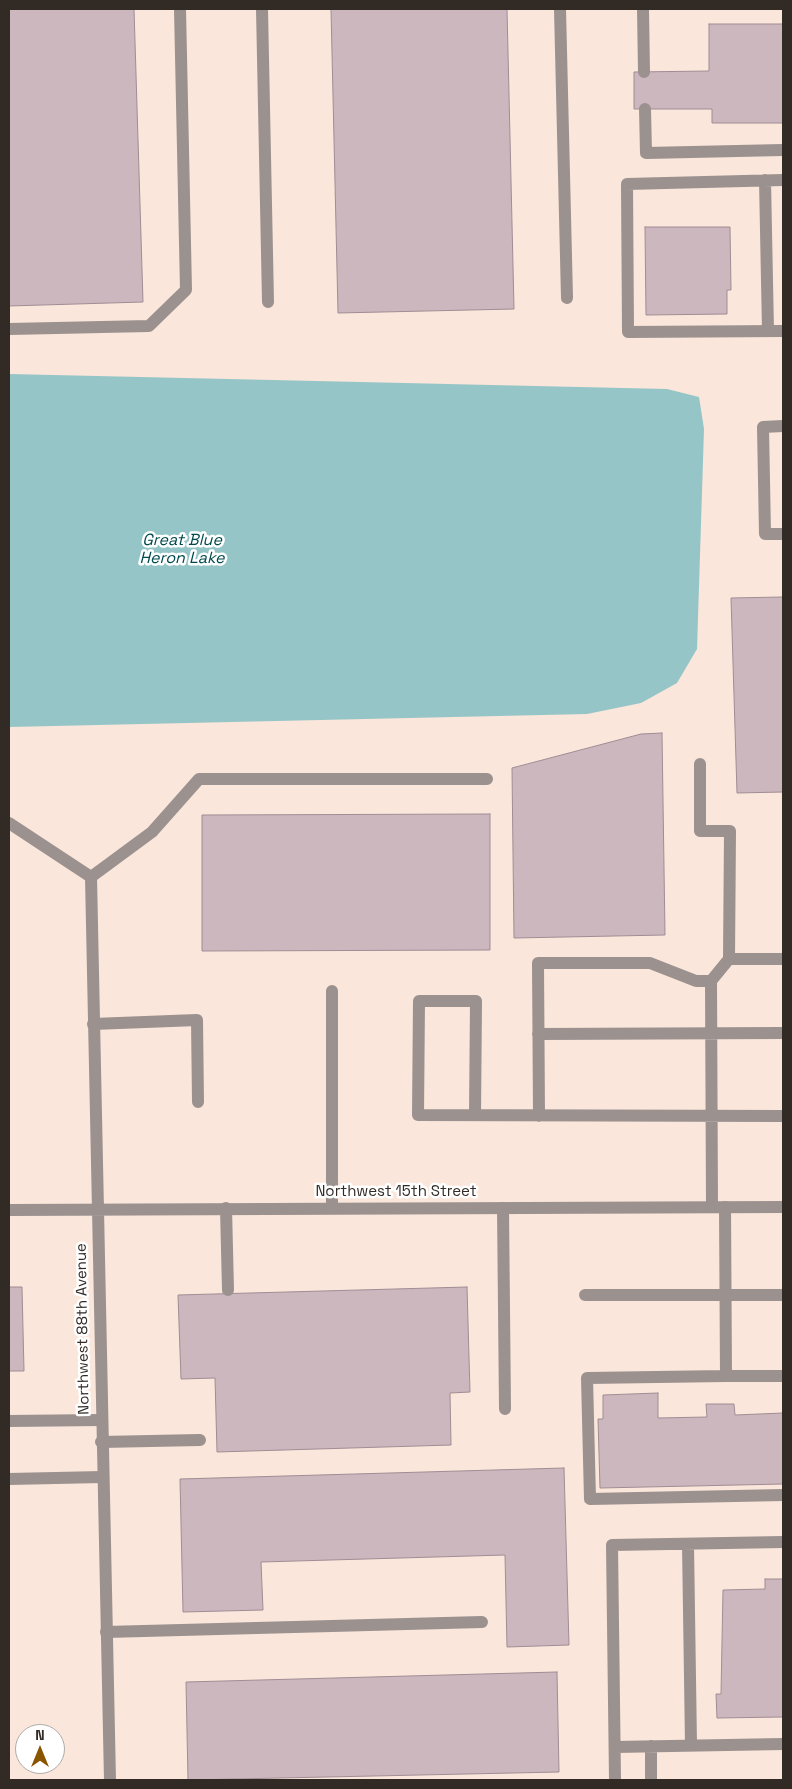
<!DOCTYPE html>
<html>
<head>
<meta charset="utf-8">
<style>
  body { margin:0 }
  #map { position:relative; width:792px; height:1789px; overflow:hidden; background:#fae6da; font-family:"Space Grotesk",sans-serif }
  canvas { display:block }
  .frame { position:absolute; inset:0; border:10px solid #312a25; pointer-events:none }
  .north { position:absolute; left:15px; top:1724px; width:50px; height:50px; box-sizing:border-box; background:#fff; border:1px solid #adaaa8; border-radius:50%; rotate:0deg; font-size:14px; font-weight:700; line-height:20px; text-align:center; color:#312a25 }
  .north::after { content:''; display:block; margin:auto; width:18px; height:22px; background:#895501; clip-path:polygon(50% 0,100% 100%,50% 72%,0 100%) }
</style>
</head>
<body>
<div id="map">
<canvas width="792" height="1789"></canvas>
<div class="frame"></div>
<div class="north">N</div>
</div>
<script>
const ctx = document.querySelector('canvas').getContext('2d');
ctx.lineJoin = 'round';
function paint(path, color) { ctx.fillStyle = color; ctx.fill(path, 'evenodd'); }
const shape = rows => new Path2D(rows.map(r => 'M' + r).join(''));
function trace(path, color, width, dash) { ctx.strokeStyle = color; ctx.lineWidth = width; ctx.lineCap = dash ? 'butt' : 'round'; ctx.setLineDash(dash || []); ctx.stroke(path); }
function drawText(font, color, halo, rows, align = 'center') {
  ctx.font = font + ' "Space Grotesk",sans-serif'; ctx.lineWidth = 5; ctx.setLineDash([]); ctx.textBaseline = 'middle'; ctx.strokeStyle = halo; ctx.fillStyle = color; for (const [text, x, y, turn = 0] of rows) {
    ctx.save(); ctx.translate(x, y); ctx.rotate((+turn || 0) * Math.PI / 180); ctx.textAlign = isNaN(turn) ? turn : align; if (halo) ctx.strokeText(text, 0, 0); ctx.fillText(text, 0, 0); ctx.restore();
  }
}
paint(shape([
  [9,374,667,389,699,397,704,429,697,649,677,683,641,703,587,714,9,727]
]), '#95c5c7');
const building = shape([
  [9,9,134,9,143,302,9,306,9,9],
  [331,9,507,9,514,309,338,313,331,9],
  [709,24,783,24,783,123,712,123,712,109,634,109,634,72,709,71,709,24],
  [645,227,730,227,731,290,727,290,727,314,646,315,645,227],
  [783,597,783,792,737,793,731,598,783,597],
  [662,733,665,935,514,938,512,768,641,734,662,733],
  [490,814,490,950,202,951,202,815,490,814],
  [9,1287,22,1287,24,1371,9,1371,9,1287],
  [467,1287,470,1392,450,1393,451,1445,217,1452,215,1378,181,1379,178,1295,467,1287],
  [658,1393,658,1418,707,1417,706,1404,734,1404,735,1415,783,1413,783,1484,600,1488,598,1419,603,1419,603,1395,658,1393],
  [564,1468,569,1645,507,1647,505,1555,261,1562,263,1610,183,1612,180,1479,564,1468],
  [765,1579,783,1579,783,1717,717,1718,716,1694,721,1694,723,1590,765,1589,765,1579],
  [557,1672,559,1772,188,1780,186,1682,557,1672]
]);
paint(building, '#ccb7bf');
trace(building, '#a08c94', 1);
trace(shape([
  [262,9,268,302],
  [560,9,567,298],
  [643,9,644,72],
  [645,109,646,153,783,150],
  [765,180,768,331],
  [783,180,627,184,628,332,783,331],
  [9,329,149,326,186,290,180,9],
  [783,426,763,427,765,534,783,534],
  [700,764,700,831,730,831,729,959,783,959],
  [9,823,91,877,152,832,199,779,487,779],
  [332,991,332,1208],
  [93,1024,197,1020,198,1102],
  [538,1034,783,1033],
  [475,1115,476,1001,419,1001,418,1115,783,1116],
  [539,1116,538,963,650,963,696,981,711,981],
  [712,1207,711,981,729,959],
  [725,1207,726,1376,587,1378,590,1499,783,1495],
  [226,1208,228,1290],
  [503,1208,505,1409],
  [585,1295,783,1295],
  [726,1376,783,1376],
  [9,1421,101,1420],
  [101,1442,200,1440],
  [9,1479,102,1477],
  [688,1544,691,1745],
  [106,1632,482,1622],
  [651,1746,651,1780],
  [615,1747,783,1744],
  [615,1780,612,1545,783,1542]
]), '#9b918f', 12);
trace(shape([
  [91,877,110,1780],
  [9,1210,783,1207]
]), '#9b918f', 12);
drawText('15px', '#312a25', '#fff', [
  ["Northwest 15th Street",396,1192],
  ["Northwest 88th Avenue",83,1329,-91]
]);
drawText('italic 16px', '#004a4d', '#fff', [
  ["Great Blue",182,541],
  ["Heron Lake",182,559]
]);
</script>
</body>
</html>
